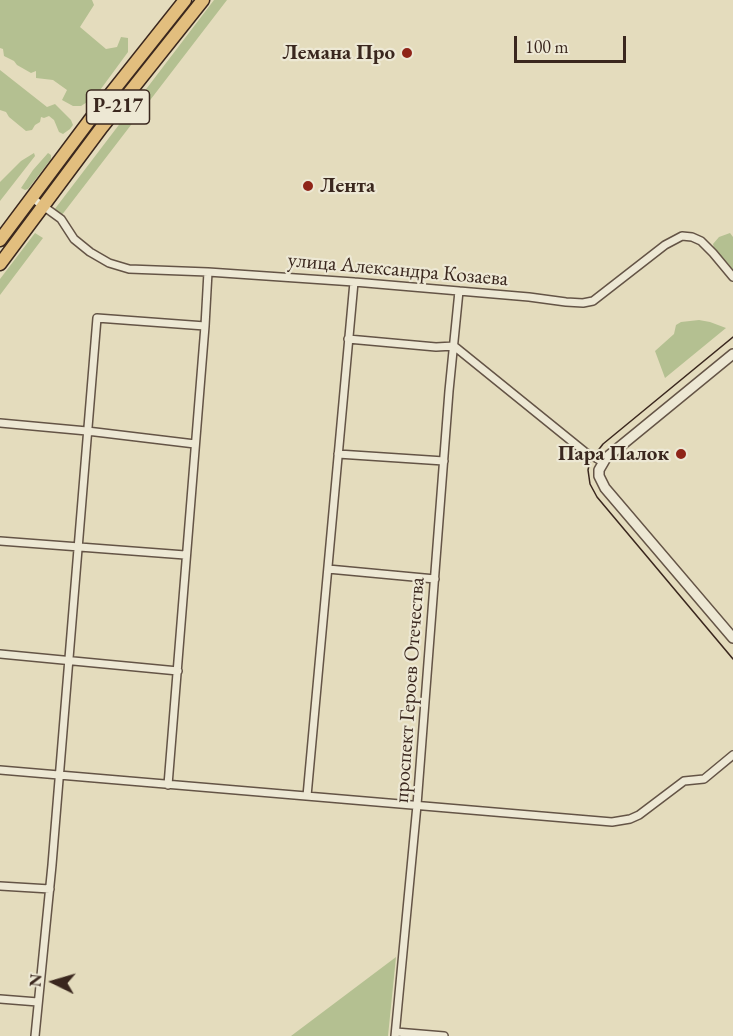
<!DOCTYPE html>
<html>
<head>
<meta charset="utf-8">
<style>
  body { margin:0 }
  #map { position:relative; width:733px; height:1036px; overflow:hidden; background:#e4dcbd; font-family:"EB Garamond",serif }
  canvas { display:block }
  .north { position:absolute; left:24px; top:952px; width:60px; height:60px; -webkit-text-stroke:4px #ede8d4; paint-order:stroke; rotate:275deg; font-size:16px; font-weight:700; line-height:24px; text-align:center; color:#3a271e }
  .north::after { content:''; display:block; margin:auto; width:21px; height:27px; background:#3a271e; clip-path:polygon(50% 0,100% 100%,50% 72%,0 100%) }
  .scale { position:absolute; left:514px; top:36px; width:112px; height:27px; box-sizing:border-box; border:3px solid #3a271e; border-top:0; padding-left:8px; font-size:18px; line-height:21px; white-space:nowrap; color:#3a271e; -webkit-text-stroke:4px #ede8d4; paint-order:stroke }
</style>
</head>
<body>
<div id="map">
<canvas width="733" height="1036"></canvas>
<div class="north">N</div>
<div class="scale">100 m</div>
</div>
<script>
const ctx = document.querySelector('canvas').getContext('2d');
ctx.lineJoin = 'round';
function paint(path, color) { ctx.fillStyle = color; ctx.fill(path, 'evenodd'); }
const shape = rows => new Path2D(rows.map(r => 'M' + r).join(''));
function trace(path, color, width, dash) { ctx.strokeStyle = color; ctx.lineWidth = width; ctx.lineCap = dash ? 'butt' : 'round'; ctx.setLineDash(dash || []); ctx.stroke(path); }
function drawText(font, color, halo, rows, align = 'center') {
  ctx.font = font + ' "EB Garamond",serif'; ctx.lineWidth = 4.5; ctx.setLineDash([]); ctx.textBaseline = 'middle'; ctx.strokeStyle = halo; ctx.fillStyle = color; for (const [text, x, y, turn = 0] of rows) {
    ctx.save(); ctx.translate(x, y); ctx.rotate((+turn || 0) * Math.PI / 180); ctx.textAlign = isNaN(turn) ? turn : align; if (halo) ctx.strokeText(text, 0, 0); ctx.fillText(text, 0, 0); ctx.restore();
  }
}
paint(shape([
  [0,0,92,0,94,5,80,27,106,49,117,47,121,37,128,38,128,52,95,97,81,106,73,106,62,100,67,90,53,80,36,78,36,71,31,73,17,65,14,61,4,56,3,49,0,48],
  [214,0,227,0,58,220,51,214],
  [0,70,47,107,55,104,71,120,73,125,70,129,63,134,59,132,54,120,49,116,44,118,41,117,40,122,35,125,32,130,26,131,9,117,6,112,0,110],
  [34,153,35,156,0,201,0,182,21,161],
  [48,153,51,155,51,159,45,167,28,189,25,190,21,188,33,170],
  [35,233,43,238,0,295,0,279],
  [730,233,733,237,733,271,714,248,713,244,719,237],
  [699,320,710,322,726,328,665,378,655,351,674,334,676,325,681,322],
  [396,957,388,1036,291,1036]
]), '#b4c091');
const minor = shape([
  [32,198,61,219,74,239,90,252,109,263,129,269,208,272,354,282,529,297,566,302,583,303,593,301,665,245,682,236,692,237,701,241,713,253,733,277],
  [348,339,436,347,454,346,585,452,603,462],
  [0,423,87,431,195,444],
  [338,454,444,461],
  [0,541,185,555],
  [328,569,435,579],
  [0,654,178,671],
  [0,770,612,822,630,819,639,815,684,781,704,779,733,755],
  [168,785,205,326,208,272],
  [307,796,354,282],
  [0,886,50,889],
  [0,999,38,1002],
  [396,1032,444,1036],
  [35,1036,52,865,97,318,205,326],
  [395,1036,417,805,449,391,459,291]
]);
const tertiary = shape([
  [733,354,606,458,599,470,599,476,605,488,733,638]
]);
const trunk = shape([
  [0,240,89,121,185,0],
  [0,264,102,127,203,0]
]);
trace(minor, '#645446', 10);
trace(tertiary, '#645446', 12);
trace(trunk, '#3a271e', 15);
trace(minor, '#ede8d4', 7);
trace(tertiary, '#ede8d4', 9);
trace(trunk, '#e2be7e', 12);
trace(shape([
  [733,337,603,444,590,461,588,470,590,484,597,497,733,659]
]), '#3a271e', 1.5);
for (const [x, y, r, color] of [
  [407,53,6,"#8f2418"],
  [308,186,6,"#8f2418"],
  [681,454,6,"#8f2418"]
]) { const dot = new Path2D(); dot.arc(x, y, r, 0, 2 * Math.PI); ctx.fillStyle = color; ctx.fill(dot); trace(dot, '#ede8d4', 2); }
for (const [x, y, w] of [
  [118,107,63]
]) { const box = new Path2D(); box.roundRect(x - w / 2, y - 17, w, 34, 4.5); ctx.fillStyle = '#ede8d4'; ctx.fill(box); trace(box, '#3a271e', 1.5); }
drawText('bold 20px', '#3a271e', null, [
  ["Р-217",118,107]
]);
drawText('bold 21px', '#3a271e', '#ede8d4', [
  ["Лемана Про",395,53],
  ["Лента",320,186,"left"],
  ["Пара Палок",669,454]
], 'right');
drawText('21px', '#3a271e', '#ede8d4', [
  ["улица Александра Козаева",398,270,5],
  ["проспект Героев Отечества",410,690,-86]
]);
</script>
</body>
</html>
